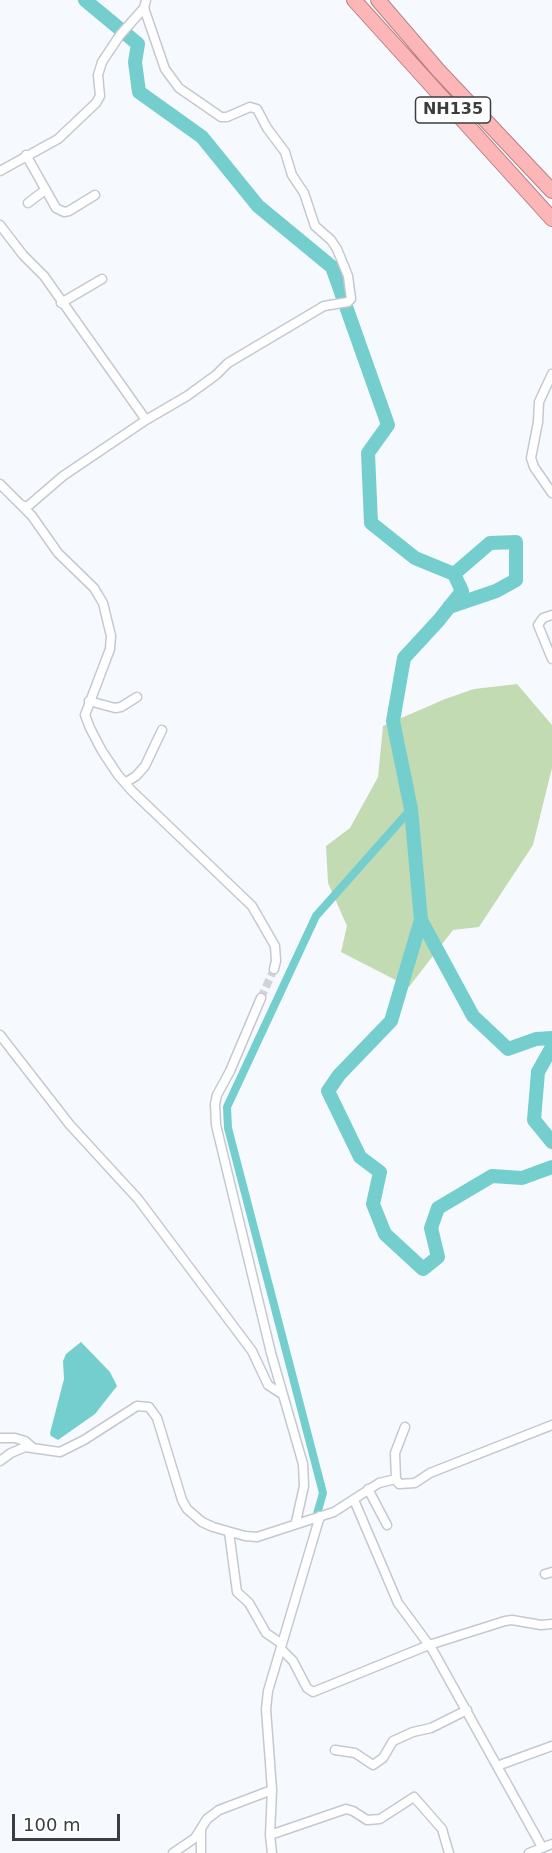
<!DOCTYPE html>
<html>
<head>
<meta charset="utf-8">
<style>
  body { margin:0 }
  #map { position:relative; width:552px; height:1853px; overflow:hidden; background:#f6faff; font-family:"DejaVu Sans",sans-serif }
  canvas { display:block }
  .scale { position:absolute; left:12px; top:1814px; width:108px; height:27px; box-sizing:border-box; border:3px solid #3b3d3f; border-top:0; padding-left:8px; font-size:18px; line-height:21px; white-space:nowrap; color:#3b3d3f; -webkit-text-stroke:4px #fff; paint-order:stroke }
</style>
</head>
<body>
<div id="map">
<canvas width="552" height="1853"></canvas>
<div class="scale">100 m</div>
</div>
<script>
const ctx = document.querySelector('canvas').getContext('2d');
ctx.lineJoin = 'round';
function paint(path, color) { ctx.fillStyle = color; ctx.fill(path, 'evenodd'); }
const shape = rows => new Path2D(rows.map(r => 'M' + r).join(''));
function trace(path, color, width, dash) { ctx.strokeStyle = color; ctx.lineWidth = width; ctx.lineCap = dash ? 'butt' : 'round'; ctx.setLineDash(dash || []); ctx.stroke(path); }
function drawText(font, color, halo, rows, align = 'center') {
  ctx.font = font + ' "DejaVu Sans",sans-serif'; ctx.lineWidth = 6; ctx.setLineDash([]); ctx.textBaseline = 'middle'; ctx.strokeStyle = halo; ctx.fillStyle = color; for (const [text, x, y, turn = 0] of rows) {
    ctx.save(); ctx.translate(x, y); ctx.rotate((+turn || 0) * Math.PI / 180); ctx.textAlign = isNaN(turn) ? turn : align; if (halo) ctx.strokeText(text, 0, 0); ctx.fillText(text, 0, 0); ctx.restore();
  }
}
paint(shape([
  [517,684,552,725,552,768,533,845,479,927,453,930,409,987,341,952,347,926,328,883,326,846,350,828,378,777,383,726,445,699,474,689]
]), '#c3dbb2');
paint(shape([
  [81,1342,110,1372,117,1386,95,1414,58,1440,51,1436,50,1433,64,1379,63,1361,66,1354]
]), '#74cece');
trace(shape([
  [315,1521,323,1493,228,1128,227,1107,316,916,411,809]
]), '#74cece', 8);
trace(shape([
  [85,0,138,44,135,62,139,92,202,137,258,206,332,267,388,425,368,453,371,523,415,558,454,574,462,591,439,620,404,658,393,721,411,809,421,920,473,1016,508,1049,536,1039,552,1038],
  [449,607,496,591,516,580,516,542,490,543,454,574],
  [421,920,391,1021,339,1075,328,1091,360,1157,380,1172,373,1204,385,1234,423,1269,438,1257,431,1228,438,1208,492,1176,522,1178,552,1167],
  [552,1047,538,1072,534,1120,552,1142]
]), '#74cece', 14);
trace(shape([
  [261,998,274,969]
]), '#d1d4d9', 8, [8, 4]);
const minor = shape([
  [26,155,56,208,64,212,69,211,95,195],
  [0,171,58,139,96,103,100,96,98,75,102,62,120,35,144,8,146,0],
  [28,203,45,190],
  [0,225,23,255,44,276,146,420],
  [61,303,102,279],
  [552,374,539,402,538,422,531,458,534,467,552,493],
  [0,484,32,516,58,553,94,588,103,603,111,636,110,649,85,715,90,728,102,751,118,775,132,791,252,906,275,946,276,961,274,969],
  [22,505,27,507,63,476,146,420,187,396,216,375,228,363,324,306,348,302,351,299,348,276,337,249,331,240,315,226,304,193,292,175,285,152,267,128,257,109,250,107,227,117,221,117,179,88,165,69,144,8],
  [552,615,543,618,538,625,552,659],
  [89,701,115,708,121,707,137,697],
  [125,783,136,776,145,766,162,730],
  [261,998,230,1071,217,1095,215,1104,216,1125,271,1353,303,1464,304,1486,296,1522],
  [0,1035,70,1125,138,1199,252,1351,268,1385,282,1394],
  [0,1438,15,1438,25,1441,32,1447],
  [0,1461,11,1453,25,1447,60,1452,84,1440,137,1406,149,1407,157,1418,182,1500,187,1509,202,1522,213,1527,245,1536,257,1537,334,1512,379,1483,396,1479,399,1484,415,1483,430,1473,552,1425],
  [396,1479,395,1453,405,1427],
  [368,1489,387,1525],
  [354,1500,398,1603,432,1649,542,1847],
  [229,1532,237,1592,249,1603,266,1633,282,1644],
  [545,1574,552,1572],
  [282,1650,293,1661,307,1688,313,1692,429,1645,505,1621,512,1620,541,1625,552,1624],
  [335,1750,355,1753,373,1765,383,1758,393,1741,413,1732,431,1728,467,1710],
  [497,1766,552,1746],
  [201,1829,201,1853],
  [270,1835,346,1809,353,1811,367,1820,380,1819,414,1797,442,1829,449,1853],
  [173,1853,195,1838,207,1819,219,1810,272,1790],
  [272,1853,270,1835,272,1790,266,1709,268,1691,320,1516],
  [529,1853,552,1844]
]);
const trunk = shape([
  [354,0,552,219],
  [378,0,438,70,552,191]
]);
trace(minor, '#c4c9cf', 11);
trace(trunk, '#b88082', 16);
trace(minor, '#fff', 8);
trace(trunk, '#fcb6b8', 14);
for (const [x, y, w] of [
  [453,110,75]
]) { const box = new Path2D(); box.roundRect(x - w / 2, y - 13, w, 26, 4.5); ctx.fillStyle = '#fff'; ctx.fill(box); trace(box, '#3b3d3f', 1.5); }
drawText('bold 16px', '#3b3d3f', null, [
  ["NH135",453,110]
]);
</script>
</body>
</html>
